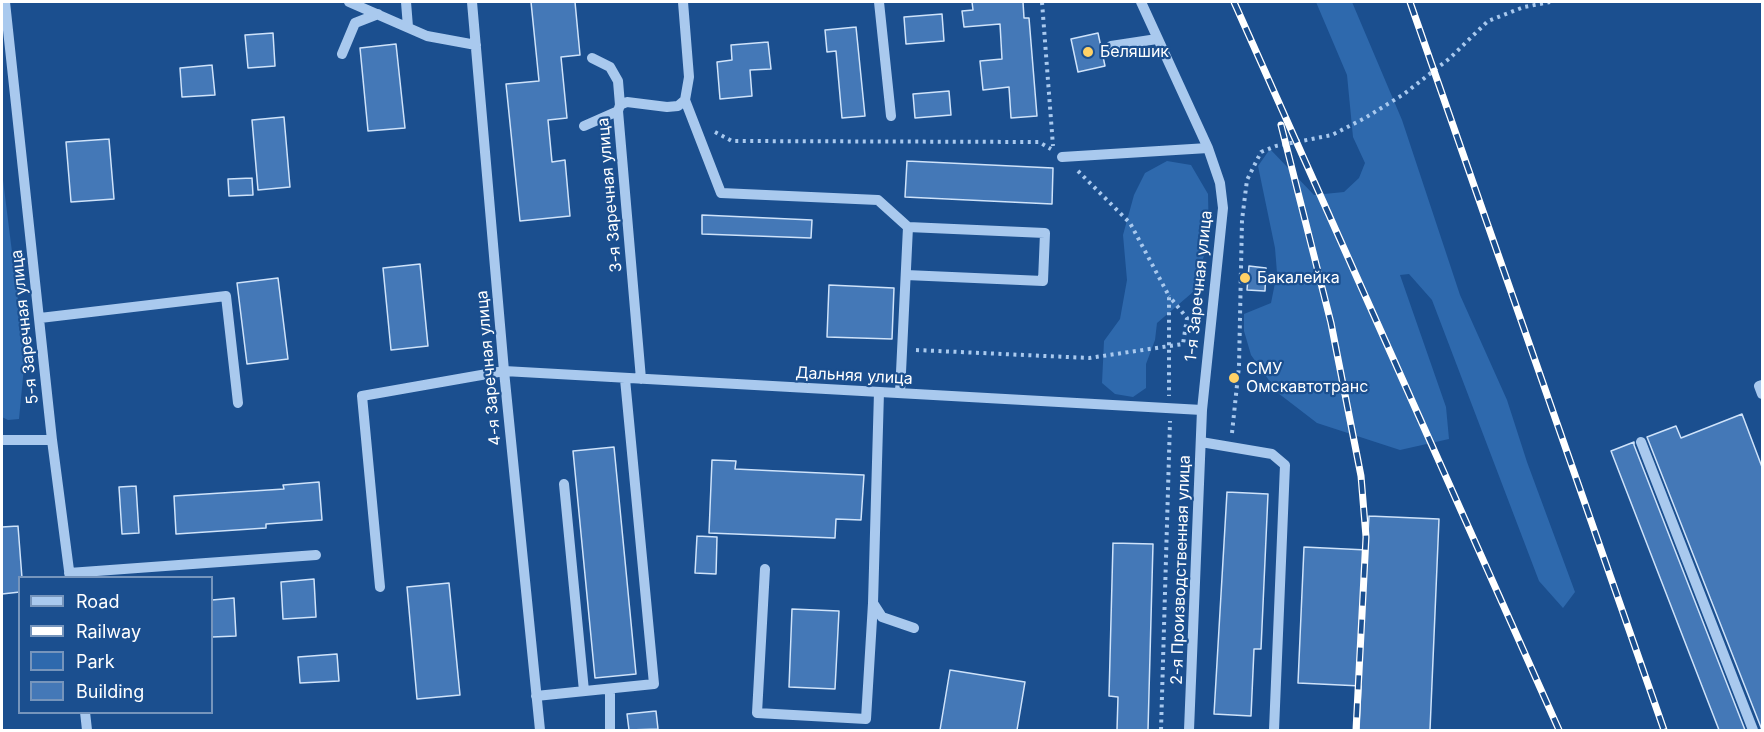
<!DOCTYPE html>
<html>
<head>
<meta charset="utf-8">
<style>
  body { margin:0 }
  #map { position:relative; width:1764px; height:732px; overflow:hidden; background:#1b4f8f; font-family:Inter,sans-serif }
  canvas { display:block }
  .frame { position:absolute; inset:0; border:3px solid #fff; pointer-events:none }
  .legend { position:absolute; left:18px; top:576px; width:195px; height:138px; box-sizing:border-box; background:#1b4f8f; border:2px solid #7695bc; margin:0; padding:8px 10px; list-style:none; font-size:18px; color:#fff }
  .legend li { display:flex; align-items:center; gap:12px; height:30px }
  .legend b { width:30px; border:2px solid #7695bc }
</style>
</head>
<body>
<div id="map">
<canvas width="1764" height="732"></canvas>
<div class="frame"></div>
<ul class="legend">
<li><b style="height:8px;background:#a9c9ee"></b>Road</li>
<li><b style="height:8px;background:#fff"></b>Railway</li>
<li><b style="height:16px;background:#2e69ad"></b>Park</li>
<li><b style="height:16px;background:#4478b7"></b>Building</li>
</ul>
</div>
<script>
const ctx = document.querySelector('canvas').getContext('2d');
ctx.lineJoin = 'round';
function paint(path, color) { ctx.fillStyle = color; ctx.fill(path, 'evenodd'); }
const shape = rows => new Path2D(rows.map(r => 'M' + r).join(''));
function trace(path, color, width, dash) { ctx.strokeStyle = color; ctx.lineWidth = width; ctx.lineCap = dash ? 'butt' : 'round'; ctx.setLineDash(dash || []); ctx.stroke(path); }
function drawText(font, color, halo, rows, align = 'center') {
  ctx.font = font + ' Inter,sans-serif'; ctx.lineWidth = 4.5; ctx.setLineDash([]); ctx.textBaseline = 'middle'; ctx.strokeStyle = halo; ctx.fillStyle = color; for (const [text, x, y, turn = 0] of rows) {
    ctx.save(); ctx.translate(x, y); ctx.rotate((+turn || 0) * Math.PI / 180); ctx.textAlign = isNaN(turn) ? turn : align; if (halo) ctx.strokeText(text, 0, 0); ctx.fillText(text, 0, 0); ctx.restore();
  }
}
paint(shape([
  [1316,2,1352,2,1402,120,1460,295,1507,400,1527,462,1575,592,1563,608,1539,581,1432,300,1409,274,1400,275,1446,407,1449,439,1400,450,1317,423,1278,393,1251,355,1244,331,1244,314,1271,303,1277,273,1275,248,1258,166,1270,149,1314,195,1344,192,1359,178,1365,163,1353,137,1347,75],
  [1167,161,1191,165,1208,194,1209,239,1193,292,1157,323,1155,340,1146,364,1146,388,1133,397,1115,394,1102,383,1104,341,1120,319,1127,280,1123,235,1134,195,1145,173],
  [2,172,25,356,19,419,8,420,2,417]
]), '#2e69ad');
const building = shape([
  [531,2,575,2,580,55,561,57,567,118,548,120,552,162,565,160,570,216,520,221,506,84,539,81,531,2],
  [972,2,1023,2,1024,18,1029,18,1037,116,1011,118,1009,87,983,90,980,61,1002,59,1000,24,964,27,962,11,973,10,972,2],
  [942,14,944,41,906,44,904,17,942,14],
  [856,27,865,116,842,118,836,51,827,52,825,30,856,27],
  [273,33,275,66,248,68,245,35,273,33],
  [1098,33,1105,66,1078,72,1071,39,1098,33],
  [768,42,771,69,750,70,752,96,720,99,717,62,732,60,731,45,768,42],
  [396,44,405,128,368,131,360,48,396,44],
  [212,65,215,95,182,97,180,68,212,65],
  [949,91,951,115,915,118,913,94,949,91],
  [284,117,290,187,258,190,252,120,284,117],
  [109,139,114,199,71,202,66,142,109,139],
  [907,161,1053,168,1052,204,905,197,907,161],
  [252,178,253,195,229,196,228,179,252,178],
  [702,215,812,220,811,238,702,234,702,215],
  [420,264,428,346,391,350,383,268,420,264],
  [1249,266,1266,268,1265,291,1247,290,1249,266],
  [278,278,288,359,247,364,237,283,278,278],
  [829,285,894,288,892,339,827,337,829,285],
  [1742,414,1762,467,1762,730,1647,437,1676,426,1681,438,1742,414],
  [1634,442,1634,445,1745,730,1719,730,1611,451,1634,442],
  [614,447,636,674,595,678,573,451,614,447],
  [712,460,736,461,735,469,864,475,861,520,836,519,835,538,709,533,712,460],
  [319,482,322,520,266,524,266,528,176,534,174,496,284,489,283,485,319,482],
  [136,486,139,533,122,534,119,487,136,486],
  [1227,492,1268,494,1261,649,1254,649,1251,716,1214,714,1227,492],
  [1369,516,1439,519,1430,730,1359,730,1361,686,1298,683,1304,547,1367,550,1369,516],
  [18,526,22,578,20,592,2,594,2,527,18,526],
  [697,536,717,537,716,574,695,573,697,536],
  [1113,543,1153,544,1148,730,1117,730,1118,697,1109,696,1113,543],
  [314,579,316,617,283,619,281,582,314,579],
  [449,583,460,695,417,699,407,587,449,583],
  [234,598,236,636,212,637,212,600,234,598],
  [792,609,839,611,835,689,789,687,792,609],
  [337,654,339,681,300,683,298,657,337,654],
  [950,670,1025,682,1017,730,940,730,950,670],
  [656,711,658,729,629,730,627,714,656,711]
]);
paint(building, '#4478b7');
trace(building, '#cfe3fa', 1.5);
trace(shape([
  [1042,2,1053,146],
  [715,132,732,141,1039,142,1051,149],
  [1078,171,1130,223,1169,296,1169,396],
  [916,350,1089,358,1183,344,1187,318,1169,296],
  [1232,433,1239,366,1242,220,1247,180,1261,152,1276,146,1332,135,1365,118,1404,94,1450,58,1488,21,1524,7,1550,2],
  [1161,730,1170,421]
]), '#a9c9ee', 4, [3, 4.5]);
trace(shape([
  [5,2,52,440,70,578],
  [349,2,427,36,476,45],
  [406,2,408,27],
  [472,2,504,371,540,730],
  [879,2,891,116],
  [1141,2,1208,148,1220,183,1223,208,1202,410,1189,730],
  [1111,46,1157,39],
  [342,54,355,23,378,14],
  [592,58,610,67,618,81,620,105],
  [685,100,721,193,878,200,908,227,1045,233,1043,281,906,275],
  [584,126,618,111],
  [1062,157,1208,148],
  [40,318,226,296,238,403],
  [641,379,618,111,620,105,627,102,667,107,678,106,685,100,689,77,683,2],
  [1762,385,1759,386,1762,394],
  [879,392,873,603,882,617,914,628],
  [900,393,908,227],
  [2,440,52,440],
  [1201,442,1272,454,1285,465,1274,730],
  [1641,442,1753,730],
  [564,484,584,691],
  [765,569,757,713,866,719,873,603],
  [69,573,316,555],
  [380,587,362,396,504,371,1202,410],
  [610,689,610,730],
  [536,696,654,684,625,379],
  [85,712,87,730]
]), '#a9c9ee', 10);
const rail = shape([
  [1234,2,1559,730],
  [1410,2,1664,730],
  [1281,125,1331,323,1361,476,1366,537,1356,730]
]);
trace(rail, '#fff', 7);
trace(rail, '#1b4f8f', 4.5, [14]);
for (const [x, y, r, color] of [
  [1088,52,6,"#ffd166"],
  [1245,278,6,"#ffd166"],
  [1234,378,6,"#ffd166"]
]) { const dot = new Path2D(); dot.arc(x, y, r, 0, 2 * Math.PI); ctx.fillStyle = color; ctx.fill(dot); trace(dot, '#1b4f8f', 2); }
drawText('16px', '#fff', '#1b4f8f', [
  ["Беляшик",1100,52],
  ["Бакалейка",1257,278],
  ["СМУ",1246,369],
  ["Омскавтотранс",1246,387]
], 'left');
drawText('16px', '#fff', '#1b4f8f', [
  ["3-я Заречная улица",610,195,-95],
  ["1-я Заречная улица",1199,286,-84],
  ["5-я Заречная улица",25,327,-96],
  ["4-я Заречная улица",489,368,-95],
  ["Дальняя улица",854,376,3],
  ["2-я Производственная улица",1181,570,-88]
]);
</script>
</body>
</html>
